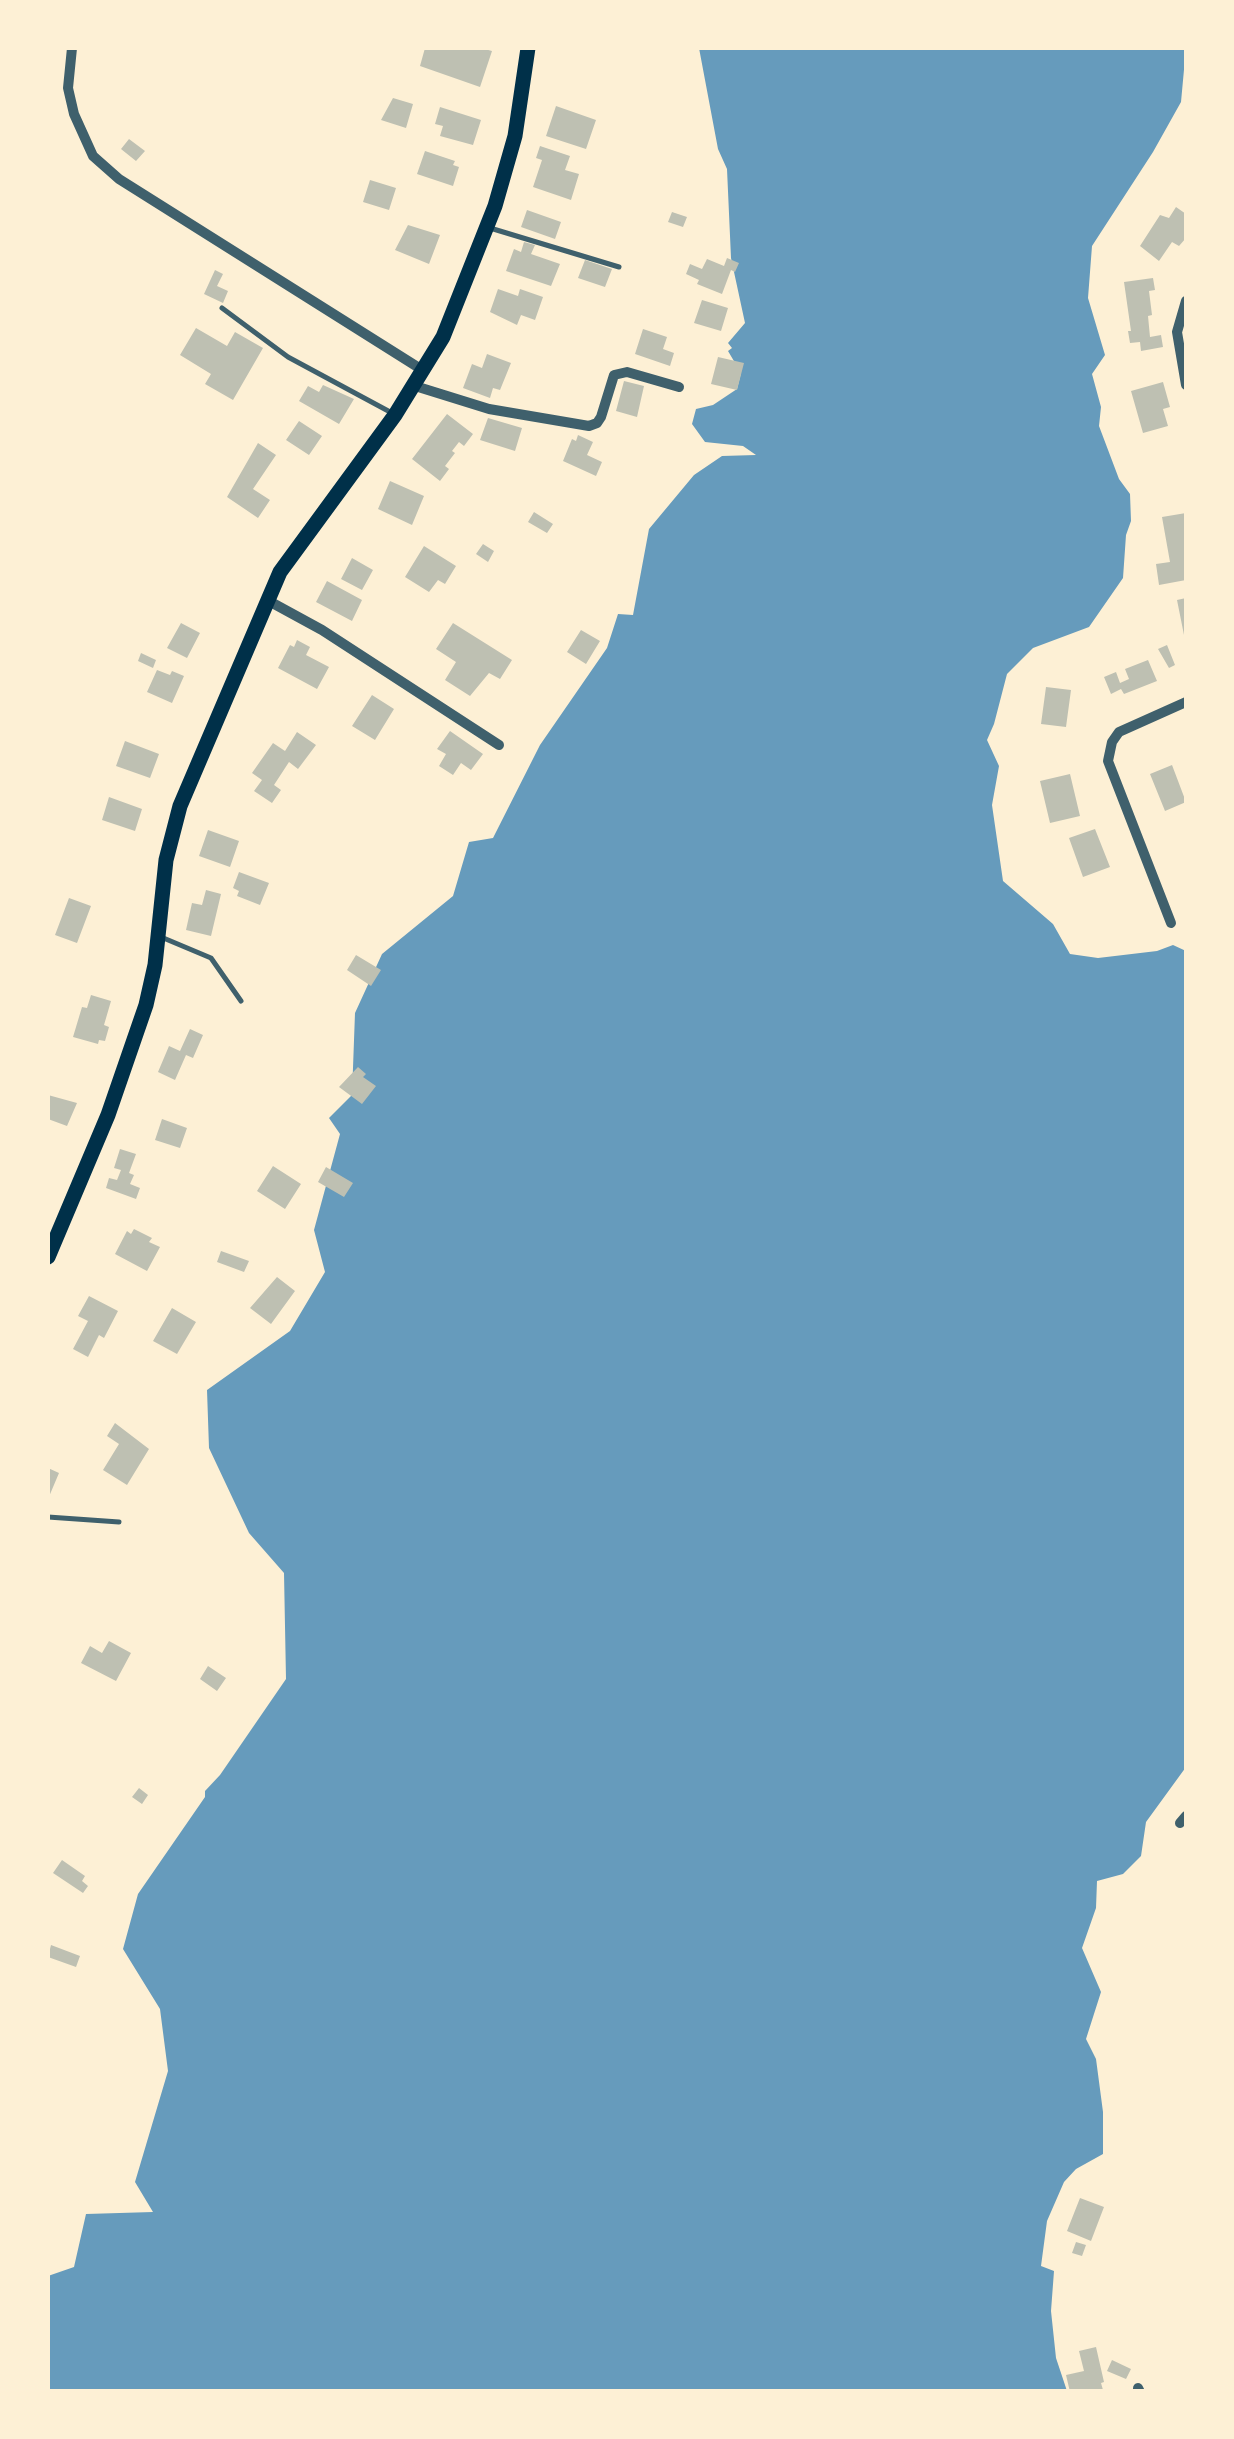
<!DOCTYPE html>
<html>
<head>
<meta charset="utf-8">
<style>
  body { margin:0 }
  #map { position:relative; width:1234px; height:2439px; overflow:hidden; background:#fdf0d5; font-family:"Playfair Display",serif }
  canvas { display:block }
  .frame { position:absolute; inset:0; border:50px solid #fdf0d5; pointer-events:none }
</style>
</head>
<body>
<div id="map">
<canvas width="1234" height="2439"></canvas>
<div class="frame"></div>
</div>
<script>
const ctx = document.querySelector('canvas').getContext('2d');
ctx.lineJoin = 'round';
function paint(path, color) { ctx.fillStyle = color; ctx.fill(path, 'evenodd'); }
const shape = rows => new Path2D(rows.map(r => 'M' + r).join(''));
function trace(path, color, width, dash) { ctx.strokeStyle = color; ctx.lineWidth = width; ctx.lineCap = dash ? 'butt' : 'round'; ctx.setLineDash(dash || []); ctx.stroke(path); }
paint(shape([
  [699,48,1186,48,1181,102,1153,152,1092,246,1088,298,1105,355,1092,374,1101,407,1099,426,1119,479,1130,494,1131,521,1126,535,1123,578,1089,627,1033,648,1007,674,994,724,987,740,999,766,992,805,1003,881,1053,924,1070,954,1098,958,1157,951,1173,945,1186,951,1186,1767,1146,1822,1141,1856,1123,1874,1097,1881,1096,1908,1082,1948,1101,1992,1086,2039,1096,2059,1103,2112,1103,2154,1076,2169,1064,2182,1047,2221,1041,2266,1054,2271,1051,2311,1056,2358,1067,2391,48,2392,48,2276,74,2267,86,2214,153,2212,135,2182,168,2071,160,2009,123,1949,138,1894,205,1797,205,1791,220,1775,286,1679,284,1573,249,1533,209,1448,207,1390,290,1331,325,1272,314,1230,340,1134,329,1118,352,1095,355,1013,382,954,453,896,469,842,493,838,540,745,607,648,618,614,633,615,649,529,694,475,722,456,756,455,743,446,705,442,692,424,696,409,713,405,737,389,741,373,728,351,732,348,728,343,745,323,731,258,727,169,718,149]
]), '#669bbc');
paint(shape([
  [425,48,481,48,492,51,480,87,420,66],
  [393,98,413,104,406,128,381,120],
  [556,106,596,120,586,149,546,136],
  [440,107,481,120,473,145,440,136,443,126,435,124],
  [129,139,145,151,136,161,121,149],
  [540,146,570,156,565,170,579,174,571,200,533,187,542,160,536,158],
  [425,151,455,161,453,165,459,167,453,186,417,174],
  [370,180,396,188,389,210,363,202],
  [1176,207,1186,214,1186,238,1179,246,1172,242,1159,261,1140,246,1160,215,1169,218],
  [527,210,561,222,555,239,521,227],
  [672,212,687,217,683,227,668,222],
  [408,225,440,235,429,264,395,250],
  [524,242,535,245,531,254,560,264,551,286,506,271,514,249,521,252],
  [727,258,739,263,735,272,731,270,722,294,697,284,699,280,686,274,690,264,702,269,707,259,724,266],
  [585,260,612,269,605,287,578,278],
  [215,270,223,274,217,286,228,291,223,303,204,294],
  [1153,278,1155,290,1149,291,1152,315,1148,316,1150,337,1161,335,1163,347,1141,351,1140,342,1130,343,1128,331,1131,331,1124,282],
  [498,289,518,296,520,289,543,297,535,320,521,315,517,325,490,312],
  [702,300,728,308,721,331,694,323],
  [196,328,227,346,235,332,263,348,233,400,205,384,211,374,180,355],
  [643,329,667,337,663,349,674,353,670,366,635,354],
  [487,354,511,363,500,390,493,388,490,398,463,388,472,364,482,368],
  [718,357,744,363,737,390,711,384],
  [624,381,644,386,637,417,616,411],
  [1163,382,1170,407,1163,409,1168,426,1143,433,1131,391],
  [323,385,354,399,339,424,299,401,308,386,319,392],
  [447,414,473,434,464,446,459,442,452,451,455,453,445,466,449,469,440,481,412,459],
  [488,418,522,428,515,451,480,440],
  [299,421,322,436,309,455,286,440],
  [578,435,593,442,587,455,602,462,596,476,563,461,572,439,576,441],
  [258,443,276,455,253,489,270,500,258,518,227,497],
  [390,481,424,496,412,525,378,509],
  [534,512,553,524,547,533,528,522],
  [1186,513,1186,580,1159,585,1156,564,1170,562,1162,517],
  [483,544,494,551,488,562,476,554],
  [424,546,456,566,445,584,438,580,429,592,405,577],
  [352,558,373,570,362,590,341,579],
  [327,581,362,600,352,621,316,602],
  [1186,598,1186,640,1185,640,1177,600],
  [181,623,200,633,187,658,167,648],
  [453,623,512,660,500,679,489,673,470,696,445,680,456,662,436,649],
  [581,630,600,641,586,664,567,652],
  [297,640,310,647,306,655,329,667,317,689,278,668,290,645,294,647],
  [1167,645,1175,665,1169,668,1158,649],
  [141,653,156,660,153,668,138,661],
  [1148,660,1157,681,1124,694,1121,689,1111,694,1104,677,1116,672,1120,683,1129,679,1125,669],
  [157,670,170,675,172,671,184,676,172,703,147,692],
  [1046,687,1071,690,1066,727,1041,724],
  [372,695,394,709,375,740,352,726],
  [450,731,483,754,471,770,461,763,453,775,439,766,446,754,437,749],
  [297,732,316,745,298,769,289,762,274,785,281,790,272,803,254,791,262,780,252,773,273,743,285,751],
  [125,741,159,754,150,778,116,766],
  [1172,765,1186,802,1165,811,1150,774],
  [1070,774,1080,816,1050,823,1040,781],
  [109,797,142,809,135,831,102,820],
  [1095,829,1110,867,1083,877,1069,838],
  [208,830,239,841,230,867,199,856],
  [239,872,269,883,260,905,237,896,239,891,233,888],
  [206,890,221,894,211,936,186,930,192,903,202,905],
  [69,898,91,906,77,943,55,935],
  [356,955,381,970,371,986,347,970],
  [91,995,111,1001,104,1025,109,1027,105,1041,99,1040,98,1044,73,1037,82,1007,87,1008],
  [190,1029,203,1035,193,1058,186,1055,175,1080,158,1072,169,1046,180,1051],
  [358,1067,366,1074,363,1077,376,1086,362,1104,339,1087],
  [48,1095,77,1103,67,1126,48,1119],
  [162,1119,187,1128,180,1148,155,1140],
  [120,1149,136,1154,129,1173,134,1175,130,1184,140,1188,136,1199,106,1188,109,1178,117,1180,121,1170,114,1168],
  [273,1166,301,1184,285,1209,257,1191],
  [326,1167,353,1183,344,1197,318,1182],
  [134,1229,152,1238,149,1242,160,1247,147,1271,115,1254,127,1231,131,1234],
  [221,1251,249,1261,244,1272,217,1262],
  [277,1277,295,1291,271,1324,250,1308],
  [89,1296,118,1311,104,1338,99,1335,88,1357,73,1349,88,1321,78,1316],
  [172,1308,196,1322,177,1354,153,1341],
  [115,1423,149,1449,127,1485,103,1470,119,1444,107,1436],
  [48,1468,59,1473,48,1499],
  [109,1641,131,1653,116,1681,81,1663,90,1646,102,1653],
  [208,1666,226,1678,217,1691,200,1679],
  [139,1788,148,1795,142,1804,132,1797],
  [62,1860,85,1876,82,1881,88,1886,83,1893,53,1873],
  [51,1945,80,1956,76,1967,48,1957],
  [1080,2198,1104,2207,1091,2241,1067,2231],
  [1076,2242,1086,2245,1082,2256,1072,2253],
  [1096,2347,1104,2382,1101,2383,1103,2390,1070,2392,1066,2375,1084,2371,1079,2351],
  [1112,2360,1131,2369,1126,2379,1107,2371]
]), '#bec0b2');
trace(shape([
  [490,228,619,267],
  [222,308,288,357,392,413],
  [161,937,211,958,241,1001],
  [48,1517,119,1522]
]), '#3f606c', 5);
trace(shape([
  [72,48,68,88,74,114,93,156,119,179,424,371],
  [1186,301,1177,332,1186,385],
  [415,386,489,409,589,426,597,423,601,417,614,375,627,372,679,387],
  [267,600,322,630,499,745],
  [1171,923,1108,761,1112,742,1119,732,1186,702],
  [1180,1823,1186,1816],
  [1138,2388,1140,2392]
]), '#3f606c', 10);
trace(shape([
  [48,1257,108,1115,146,1005,155,965,166,860,180,806,280,572,395,415,443,337,495,206,515,136,528,48]
]), '#003049', 15);
</script>
</body>
</html>
